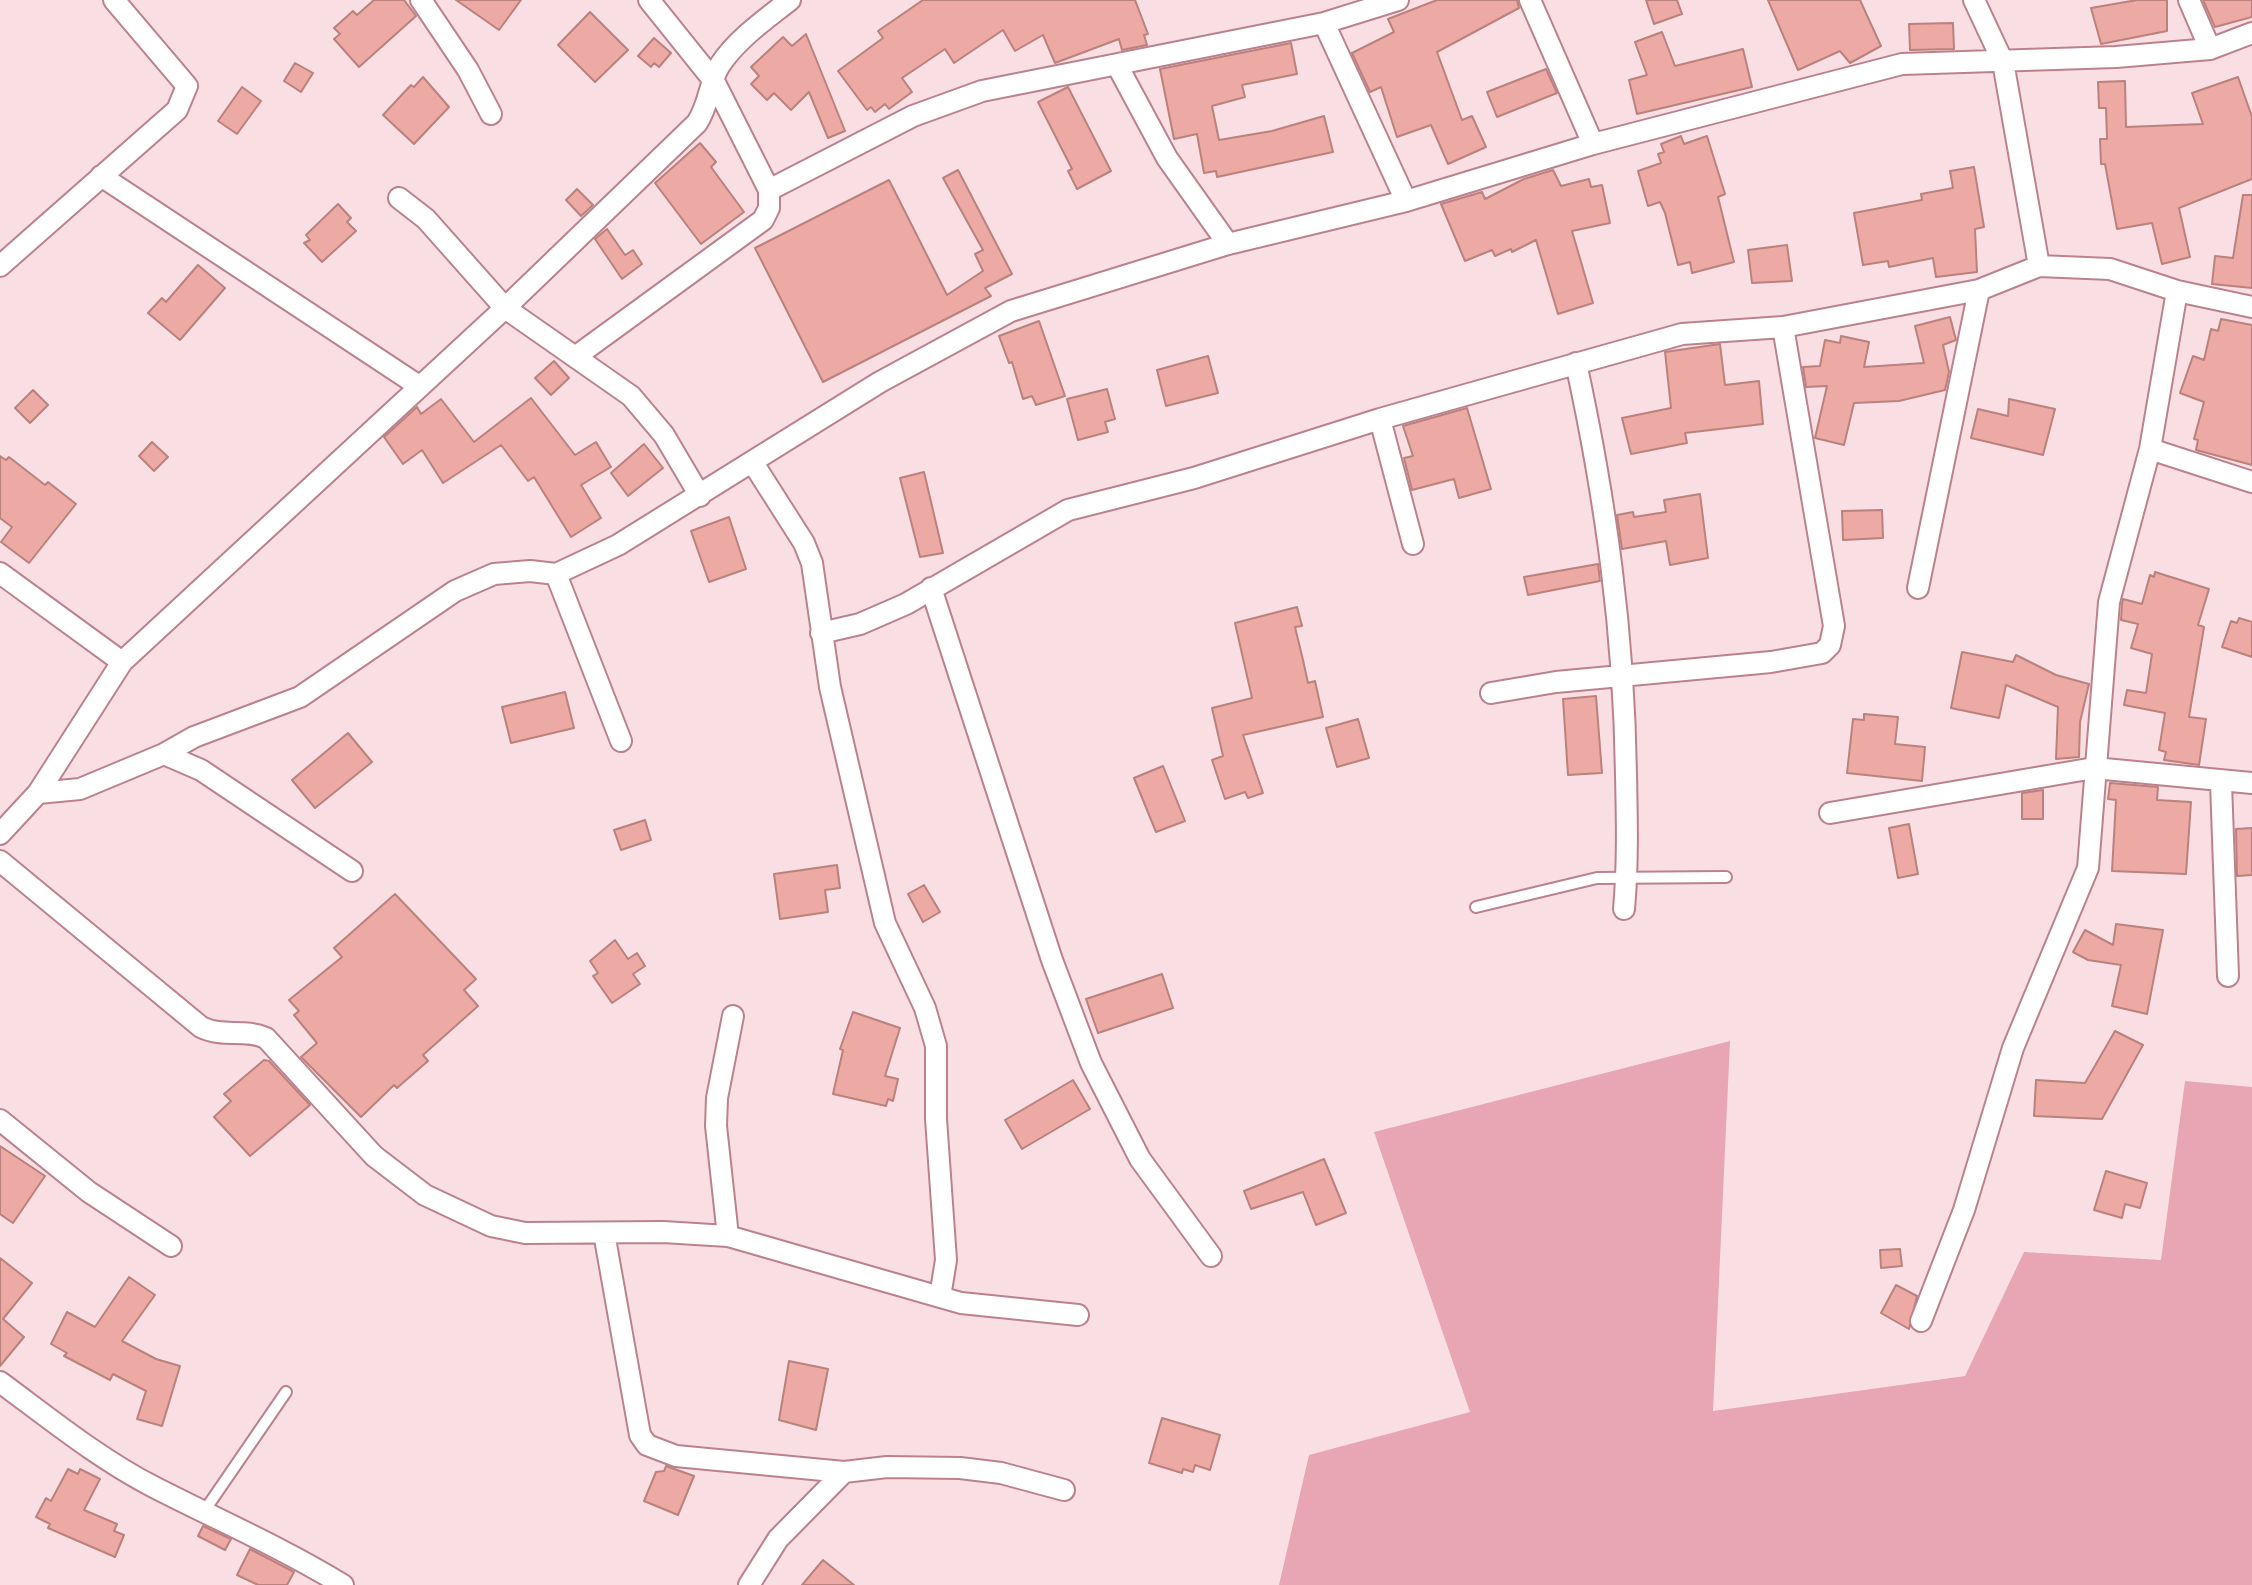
<!DOCTYPE html>
<html>
<head>
<meta charset="utf-8">
<style>
	body { margin:0 }
	canvas { display:block; background:#f9dfe4 }
</style>
</head>
<body>
<canvas width="2252" height="1585"></canvas>
<script>
const ctx = document.querySelector('canvas').getContext('2d');
ctx.lineJoin = 'round';
function fill(path, color) { ctx.fillStyle = color; ctx.fill(path, 'evenodd'); }
function strokePath(path, color, width, dash) { ctx.strokeStyle = color; ctx.lineWidth = width; ctx.lineCap = dash ? 'butt' : 'round'; ctx.setLineDash(dash || []); ctx.stroke(path); }
const green = new Path2D(`
	M1730,1041L1713,1411L1965,1376L2024,1252L2161,1260L2185,1081L2252,1087V1585H1279L1309,1455L1470,1412L1374,1132Z`);
const building = new Path2D(`
	M374,0H404L416,16L359,67L334,39L340,34L334,28L353,11L357,15Z
	M456,0H521L499,30Z
	M923,0H1135L1148,34L1144,35L1147,45L1122,50L1119,39L1055,63L1043,35L1015,51L1003,30L954,63L945,49L902,78L912,92L889,109L885,104L875,112L871,107L867,110L838,71L883,38L878,31Z
	M1437,0H1517L1519,8L1437,52L1462,120L1472,116L1486,147L1448,164L1431,125L1397,137L1381,87L1370,92L1352,53L1394,32L1388,19Z
	M1646,0H1677L1682,14L1654,24Z
	M1768,0H1860L1881,46L1850,63L1840,51L1798,70Z
	M2137,0H2167V31L2101,44L2091,8Z
	M2203,0H2252V17L2215,27Z
	M590,12L628,50L595,82L558,45Z
	M1953,23L1954,49L1910,50L1909,24Z
	M1662,32L1675,66L1743,49L1752,87L1637,114L1629,80L1647,75L1635,42Z
	M806,34L845,131L828,138L809,92L791,110L774,93L767,100L751,84L759,76L751,67L783,37L792,46Z
	M654,38L671,53L659,67L654,63L651,67L638,56Z
	M1291,43L1297,74L1242,85L1245,97L1212,106L1219,140L1272,131L1324,116L1333,152L1217,177L1216,171L1204,173L1197,134L1174,139L1160,69Z
	M295,63L313,73L301,92L284,81Z
	M1546,69L1557,93L1497,117L1487,92Z
	M423,77L449,107L414,144L383,115L411,85L414,87Z
	M2238,77L2252,117V179L2179,208L2190,257L2162,264L2152,223L2117,229L2105,164H2101L2100,139H2107L2106,108H2099L2098,82L2125,81L2126,127L2203,124L2192,93Z
	M242,87L261,101L237,134L218,121Z
	M1068,87L1111,171L1077,189L1068,171L1072,169L1038,102Z
	M1681,136L1684,144L1707,136L1725,194L1718,197L1734,262L1692,273L1690,262L1678,265L1665,213L1660,202L1648,206L1638,171L1661,163L1658,154L1664,152L1661,144Z
	M700,143L716,162L711,167L744,212L701,244L655,183Z
	M1974,167L1984,227L1975,229L1977,272L1936,277L1933,258L1889,267L1888,261L1863,265L1854,213L1922,200L1921,194L1953,188L1950,171Z
	M958,170L1012,274L985,288L991,296L823,382L755,248L889,180L947,295L983,271L975,254L983,250L943,178Z
	M1553,170L1561,186L1589,179L1591,187L1602,185L1610,223L1572,231L1593,303L1558,314L1536,240L1512,252L1511,249L1495,256L1492,250L1465,261L1441,204L1482,192L1485,199L1524,179Z
	M577,189L593,205L581,216L566,200Z
	M2243,195H2252V288L2212,284L2215,256L2233,258Z
	M338,204L351,218L347,222L356,231L322,262L304,243L310,240L306,235Z
	M607,229L625,255L633,250L642,264L622,279L595,239Z
	M1787,245L1792,281L1752,283L1748,250Z
	M198,265L225,288L180,340L148,313L162,298L166,302Z
	M1950,317L1956,340L1943,345L1949,372L1945,390L1899,401L1854,403L1844,445L1815,438L1827,386L1806,387L1803,367L1820,366L1825,340L1840,343L1841,336L1869,342L1864,367L1924,363L1915,326Z
	M2221,319L2252,325V465L2196,450L2198,440L2194,439L2204,402L2180,393L2193,356L2204,360L2211,329L2218,331Z
	M1039,321L1065,396L1036,405L1032,396L1023,399L1012,362L1009,363L999,336Z
	M1720,344L1725,385L1759,381L1763,424L1685,433L1687,443L1631,454L1622,418L1671,408L1665,352Z
	M1208,356L1218,393L1166,406L1157,370Z
	M554,361L569,378L551,395L535,378Z
	M1107,389L1115,419L1105,422L1108,432L1078,440L1067,399Z
	M33,390L48,405L30,423L15,408Z
	M531,398L575,455L596,442L611,467L581,485L601,518L571,537L534,477L528,481L501,445L443,483L422,450L403,464L384,437L417,407L421,414L441,399L474,442Z
	M2009,399L2055,409L2043,455L1971,438L1978,409L2008,416Z
	M1467,408L1491,489L1459,498L1454,479L1412,490L1404,458L1413,456L1403,426Z
	M152,442L168,457L154,471L139,456Z
	M644,444L663,468L628,496L611,473Z
	M0,456L6,460L9,457L45,485L48,482L76,504L29,563L1,542L12,527L0,518Z
	M924,472L943,553L920,557L900,478Z
	M1700,494L1708,558L1670,565L1666,541L1622,549L1617,515L1633,512L1634,517L1666,512L1664,500Z
	M1882,510L1883,538L1843,540L1842,511Z
	M729,517L746,569L709,582L691,531Z
	M1598,564L1600,581L1528,595L1524,577Z
	M2155,572L2209,589L2198,625L2204,627L2189,717L2206,719L2199,765L2164,760L2166,752L2159,750L2165,713L2124,705L2127,690L2146,693L2152,654L2131,648L2138,624L2121,620L2122,604L2123,599L2142,604L2150,575L2154,577Z
	M1297,607L1302,626L1295,627L1303,660L1308,683L1315,681L1323,717L1243,735L1263,793L1248,798L1245,792L1225,799L1212,760L1223,756L1212,708L1252,698L1235,623Z
	M2239,618L2252,622V657L2222,647L2231,621L2237,623Z
	M1962,652L2013,662L2016,655L2056,675L2089,684L2080,722L2079,757L2056,759L2058,707L2006,685L1999,718L1951,708Z
	M565,692L574,728L511,743L502,707Z
	M1596,696L1602,773L1568,775L1563,699Z
	M1864,714L1898,717L1895,744L1925,747L1922,781L1847,773L1853,719L1864,720Z
	M1358,719L1369,758L1337,767L1326,728Z
	M348,733L372,762L315,808L292,780Z
	M1163,766L1185,821L1156,832L1134,778Z
	M2110,783L2158,787L2157,800L2191,802L2186,874L2112,871L2116,800L2108,799Z
	M2043,790V819H2022V793Z
	M645,820L651,840L621,850L614,830Z
	M1909,824L1918,874L1898,878L1889,828Z
	M2252,828V875L2237,876L2236,829Z
	M837,865L840,888L825,890L828,912L780,919L774,874Z
	M924,885L940,912L923,922L908,894Z
	M395,894L476,979L464,990L478,1006L423,1055L428,1061L397,1088L394,1085L361,1117L301,1057L317,1043L294,1015L299,1011L289,1000L342,957L334,948Z
	M2116,924L2163,930L2147,1014L2112,1006L2121,965L2088,960L2073,952L2085,930L2113,945Z
	M615,940L628,959L637,953L645,966L633,974L640,984L612,1003L593,976L598,973L590,961Z
	M1162,974L1173,1008L1098,1033L1086,999Z
	M853,1012L900,1028L885,1076L898,1079L893,1101L888,1099L886,1106L833,1094L843,1050L840,1049Z
	M2115,1031L2143,1045L2102,1119L2034,1116L2036,1080L2085,1083Z
	M264,1060L269,1061L310,1105L250,1156L214,1117L231,1101L224,1094Z
	M1073,1080L1090,1109L1022,1149L1005,1120Z
	M0,1146L45,1176L13,1223L0,1214Z
	M1324,1159L1346,1213L1316,1225L1303,1192L1251,1209L1244,1191Z
	M2106,1171L2147,1183L2140,1208L2125,1204L2122,1218L2094,1210Z
	M1900,1249L1902,1266L1881,1268L1880,1250Z
	M0,1258L32,1283L3,1319L24,1337L0,1366Z
	M129,1277L155,1295L122,1341L156,1359L180,1366L162,1426L137,1419L146,1391L113,1374L110,1380L64,1356L67,1353L51,1344L67,1312L95,1327Z
	M1896,1285L1917,1296L1909,1329L1881,1313Z
	M789,1361L828,1369L816,1430L779,1420Z
	M1162,1418L1220,1435L1210,1470L1195,1465L1193,1472L1183,1469L1182,1473L1149,1463Z
	M666,1466L694,1476L678,1515L644,1501L656,1472L664,1471Z
	M68,1469L78,1474L80,1469L100,1479L84,1510L117,1524L114,1531L124,1535L115,1557L48,1528L50,1524L36,1517L46,1498L51,1501Z
	M203,1526L231,1539L225,1550L198,1536Z
	M250,1549L294,1572L287,1585H258L237,1575Z
	M823,1560L854,1585H802Z`);
const service = new Path2D(`
	M1476,907L1597,878L1726,877
	M205,1510L286,1392`);
const minor = new Path2D(`
	M421,0L468,70L491,114
	M1530,0L1593,144
	M1974,0L2003,62L2039,266
	M2189,0L2210,49
	M1324,23L1406,201
	M1117,65L1167,158L1228,244
	M101,176L419,386
	M769,190L913,116L982,91L1324,23L1398,0
	M399,198L426,219L505,308L631,396L664,435L700,496
	M0,266L177,110L187,86L114,0
	M575,357L763,220L769,208V190L714,81L649,0
	M1576,363C1606,501 1624,633 1626,775C1627,820 1628,864 1624,909
	M1380,419L1413,544
	M2150,449L2252,482
	M0,573L122,662
	M556,574L621,741
	M931,588L1052,960L1091,1063L1140,1159L1211,1256
	M1918,588L1979,290
	M821,633L860,624L906,604L1068,510L1194,478L1380,419L1682,334L1783,327L1979,290L2039,266L2110,269L2177,291L2252,307
	M1491,693L1556,682L1771,662L1822,653L1830,645L1834,626L1783,327
	M164,754L201,770L352,871
	M2221,783L2228,976
	M38,793L80,789L164,754L194,737L300,697L455,591L494,574L530,571L556,574L618,545L880,382L1011,311L1228,244L1406,201L1593,144L1902,64L2116,57L2210,49L2252,33
	M1830,813L2094,768L2252,783
	M0,834L38,793L122,662L505,308L697,123C710,103 710,79 720,65C737,39 766,19 790,0
	M0,861L201,1027C223,1038 244,1028 266,1038L374,1156L425,1195L491,1226L525,1233L663,1232L728,1236L940,1297L946,1260L936,1119V1046L925,1008L885,923L830,687L812,563L804,543L753,463
	M0,1120L89,1192L171,1246
	M604,1233L640,1435L647,1445L676,1456L844,1472
	M728,1236L716,1126L717,1098L733,1016
	M940,1297L961,1303L1078,1315
	M1921,1321L1964,1210L2013,1048L2088,868L2109,602L2150,449L2177,291
	M0,1382C49,1418 98,1458 152,1486C216,1519 281,1547 343,1585
	M749,1585L778,1539L844,1472L887,1467L960,1468L1001,1473L1064,1490`);
fill(green, '#e8a6b4');
fill(building, '#eda9a3');
strokePath(building, '#bb817c', 2);
strokePath(service, '#bb828e', 14);
strokePath(minor, '#bb828e', 24);
strokePath(service, '#fff', 10);
strokePath(minor, '#fff', 20);
</script>
</body>
</html>
